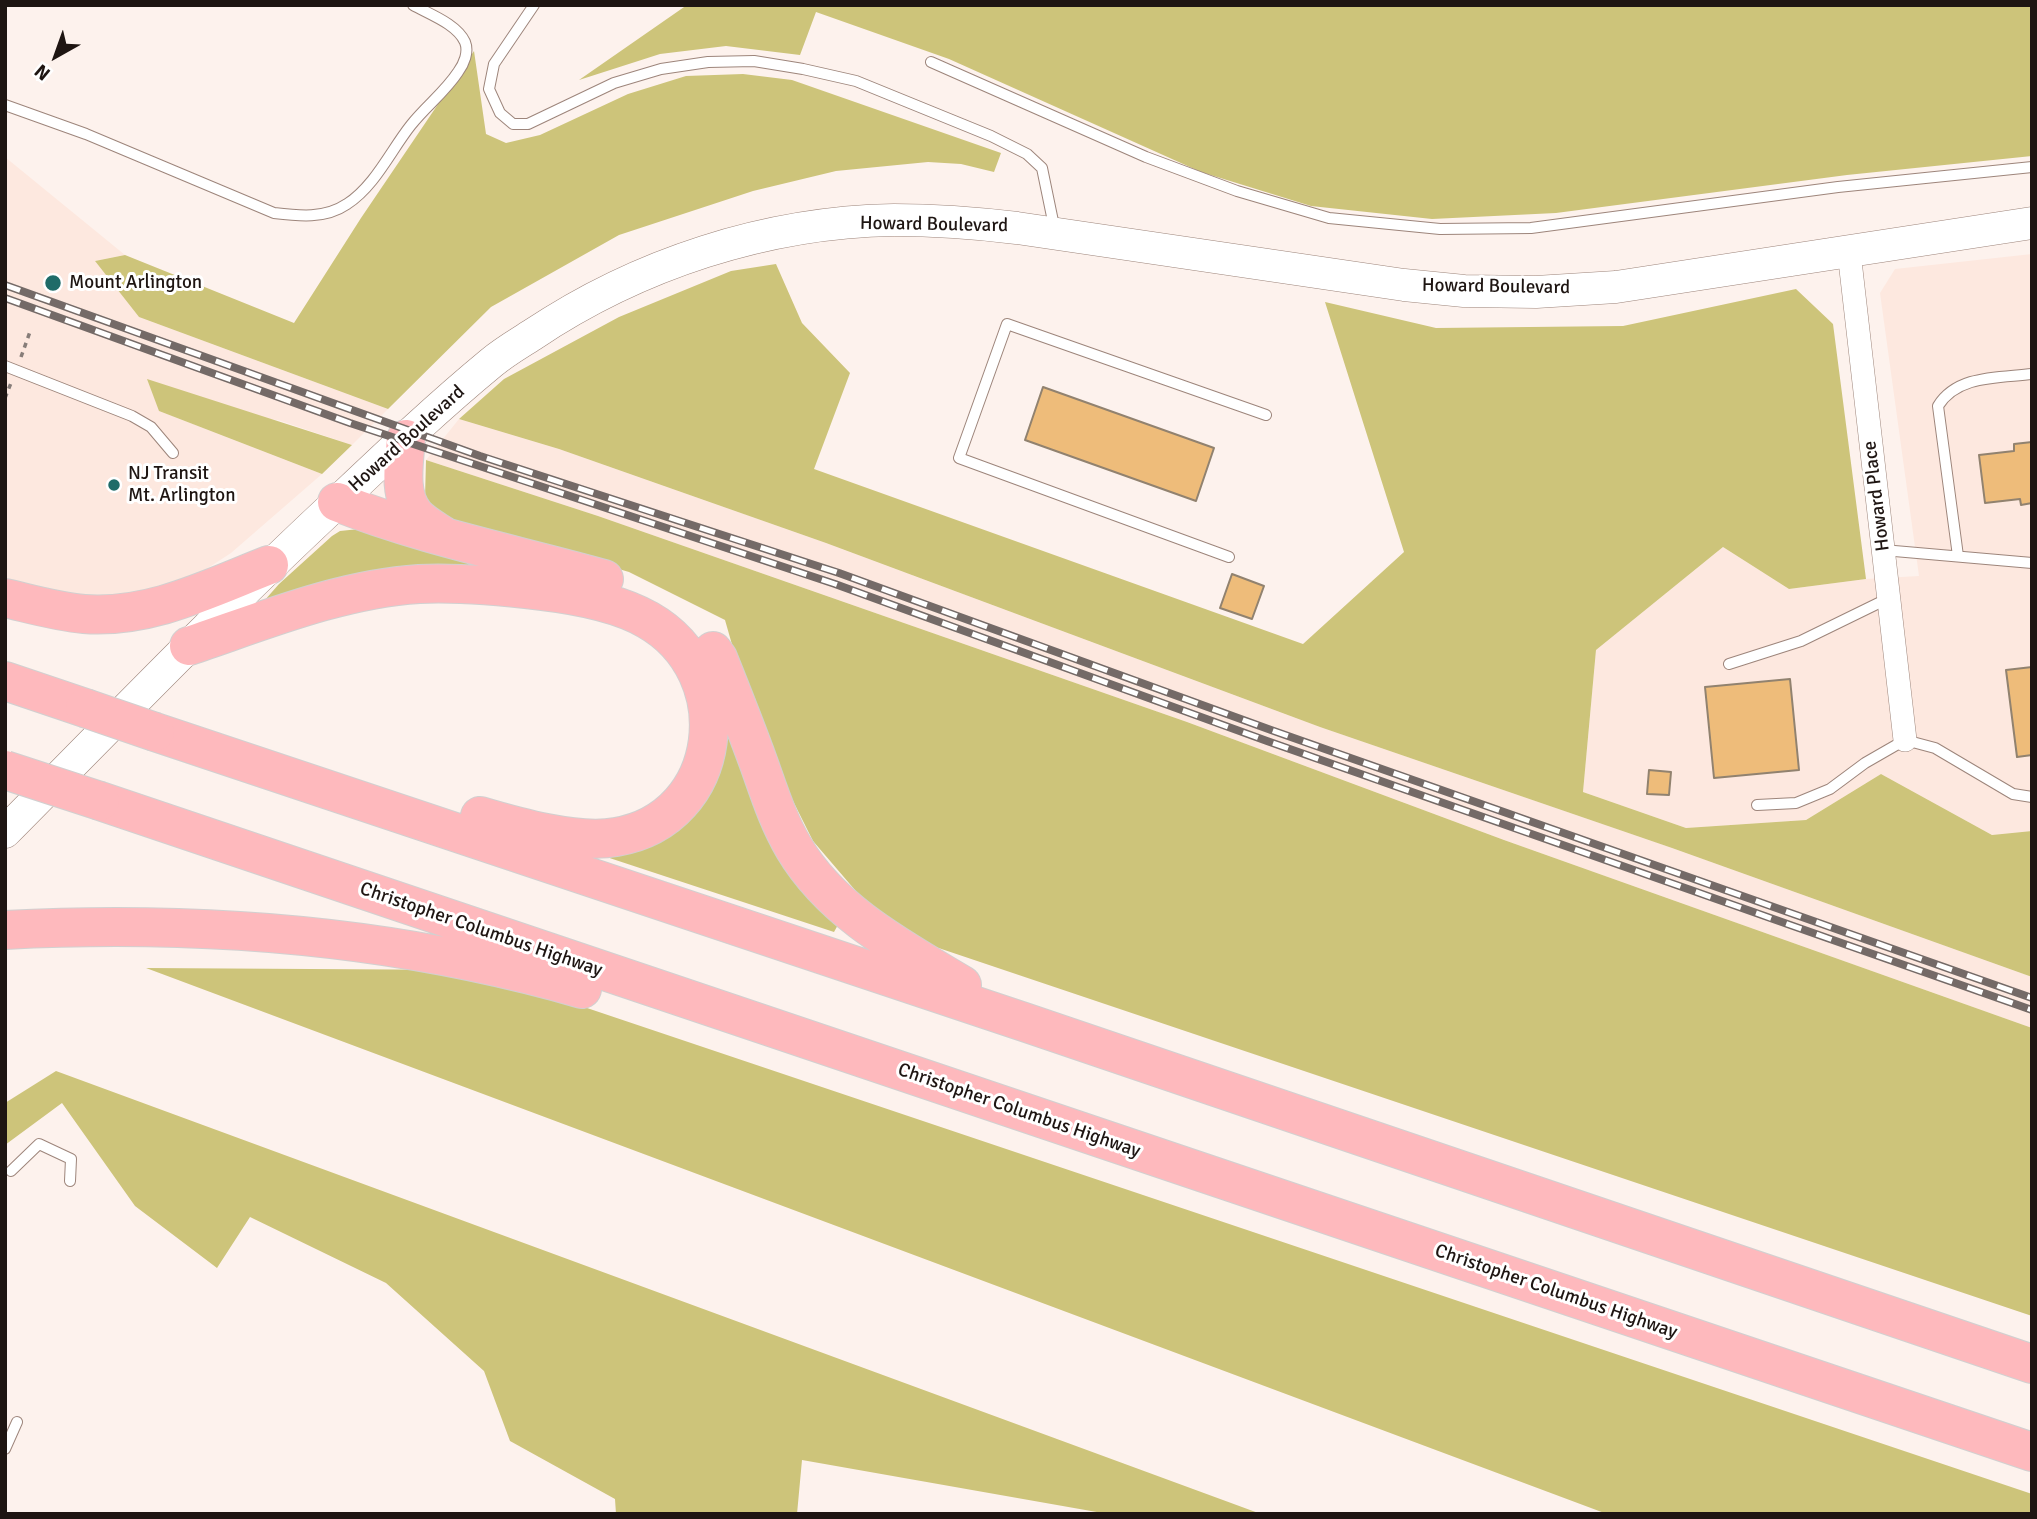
<!DOCTYPE html>
<html>
<head>
<meta charset="utf-8">
<style>
	body { margin:0 }
	#map { position:relative; width:2037px; height:1519px; overflow:hidden; background:#fdf2ed; font-family:Signika,sans-serif }
	canvas { display:block }
	.frame { position:absolute; inset:0; border:7px solid #1e1512; pointer-events:none }
	.north { position:absolute; left:21px; top:21px; width:70px; height:70px; -webkit-text-stroke:5px #fff; paint-order:stroke; rotate:220deg; font-size:19px; font-weight:700; line-height:28px; text-align:center; color:#1e1512 }
	.north::after { content:''; display:block; margin:auto; width:24px; height:32px; background:#1e1512; clip-path:polygon(50% 0,100% 100%,50% 72%,0 100%) }
</style>
</head>
<body>
<div id="map">
<canvas width="2037" height="1519"></canvas>
<div class="frame"></div>
<div class="north">N</div>
</div>
<script>
const ctx = document.querySelector('canvas').getContext('2d');
ctx.lineJoin = 'round';
function fill(path, color) { ctx.fillStyle = color; ctx.fill(path, 'evenodd'); }
function strokePath(path, color, width, dash) { ctx.strokeStyle = color; ctx.lineWidth = width; ctx.lineCap = dash ? 'butt' : 'round'; ctx.setLineDash(dash || []); ctx.stroke(path); }
function drawText(font, color, halo, rows, align = 'center') {
  ctx.font = font + ' Signika,sans-serif'; ctx.lineWidth = 6; ctx.setLineDash([]); ctx.textBaseline = 'middle'; ctx.strokeStyle = halo; ctx.fillStyle = color; for (const [text, x, y, turn = 0] of rows) {
    ctx.save(); ctx.translate(x, y); ctx.rotate((+turn || 0) * Math.PI / 180); ctx.textAlign = isNaN(turn) ? turn : align; if (halo) ctx.strokeText(text, 0, 0); ctx.fillText(text, 0, 0); ctx.restore();
  }
}
const built = new Path2D(`
	M5,157L125,255L95,261L139,317L388,409L352,445L278,420L159,411L322,474L231,553L194,577L136,599L75,598L5,579Z
	M2032,254V831L1992,835L1881,774L1806,820L1686,828L1583,792L1596,650L1723,547L1789,589L1866,579L1919,576L1880,293L1895,269Z
	M459,419L559,449L826,543L1320,727L1672,848L2032,977V1028L1504,840L1187,722L598,516L426,460Z`);
const green = new Path2D(`
	M687,5H2032V156L1847,175L1556,213L1432,219L1311,206L1201,172L949,59L816,12L800,55L726,46L660,54L579,80Z
	M474,51L486,134L506,143L540,135L628,94L686,76L743,74L792,80L1001,153L994,172L961,164L928,162L836,171L753,191L619,235L491,307L388,409L139,317L95,261L125,255L294,323L361,218Z
	M776,264L802,323L850,373L814,469L1303,644L1404,552L1325,302L1436,328L1623,326L1796,289L1833,324L1866,579L1789,589L1723,547L1596,650L1583,792L1686,828L1806,820L1881,774L1992,835L2032,831V977L1672,848L1320,727L826,543L559,449L459,419L504,379L619,317L731,271Z
	M147,379L352,445L322,474L159,411Z
	M426,460L598,516L1187,722L1504,840L2032,1028V1316L891,932L813,841L755,725L725,620L629,572L445,518L425,498Z
	M359,529L631,598L652,608L680,628L703,657L710,671C744,761 768,855 839,923L834,932L564,843C597,846 627,848 657,832C671,825 683,812 692,800C736,745 722,662 667,621C645,603 616,596 589,589C514,570 433,567 357,583C328,589 299,598 270,606L264,601L279,584L332,536L340,531Z
	M146,968L474,970L2032,1494V1514H1607Z
	M56,1071L1261,1514H1108L802,1460L797,1514H616L615,1499L510,1441L484,1371L386,1283L250,1217L217,1268L135,1206L62,1103L5,1145V1103Z`);
const building = new Path2D(`
	M1043,387L1214,448L1196,501L1025,440Z
	M2032,442V503L2021,505L2020,499L1985,503L1979,455L2014,451V444Z
	M1232,574L1264,586L1252,619L1220,608Z
	M2032,667V755L2017,757L2006,670Z
	M1790,679L1799,770L1714,778L1705,687Z
	M1649,770L1671,772L1669,795L1647,794Z`);
const path = new Path2D(`
	M21,357L31,329
	M5,398L11,383`);
const lane = new Path2D(`
	M534,5L494,64L489,89L500,113L513,124H528L614,83L661,69L708,62L754,61L803,69L856,81L991,136L1027,154L1042,168L1055,231
	M931,62L1146,157L1237,191L1329,218L1440,229L1531,228L1838,187L2032,167
	M5,105L86,134L274,213C299,216 325,219 347,204C375,186 391,150 411,125C426,106 445,92 458,72C464,64 469,52 465,42C457,24 429,14 413,5
	M5,366L132,416L151,427L173,453
	M1883,550L2032,563
	M1958,556L1938,406C1957,375 1998,378 2032,374
	M1229,557L959,458L1007,324L1266,415
	M1729,664L1801,641L1889,598
	M1757,805L1796,803L1830,789L1865,763L1905,740L1935,748L2013,794L2032,797
	M11,1171L39,1144L71,1159L70,1181
	M5,1449L17,1422`);
const street = new Path2D(`
	M1849,252L1905,740`);
const secondary = new Path2D(`
	M5,832C111,725 216,616 326,513C380,462 434,410 491,363C504,352 518,344 532,335C638,264 766,222 894,220C935,220 976,223 1017,228L1404,285L1464,291L1536,292L1616,287L2032,223`);
const highway = new Path2D(`
	M406,439C404,463 398,495 415,515C422,523 433,529 442,535
	M337,502C423,536 515,554 604,579
	M5,598C31,604 58,612 84,614C150,619 210,588 269,565
	M189,646C263,621 340,589 419,584C460,582 500,586 541,591C575,595 617,602 648,620C741,673 725,819 616,837C577,844 517,827 480,816
	M713,651L718,658C732,693 746,728 759,764C769,792 778,821 794,848C832,912 900,948 962,985
	M5,681L85,708
	M155,732L1027,1023L2032,1364
	M100,801L2032,1452
	M5,930C199,920 395,935 582,989`);
const rail = new Path2D(`
	M5,285L480,456L839,573L1271,730L2032,998
	M5,298L350,423L835,584L1267,741L2032,1010`);
const highwayBridge = new Path2D(`
	M85,708L155,732
	M5,770L100,801`);
const markers = [
	[53,283,9,"#1f6b68"],
	[114,485,7,"#1f6b68"]
];
const streetNames = [
	["Howard Boulevard",934,225,1],
	["Howard Boulevard",1496,287,1],
	["Howard Boulevard",407,439,-42],
	["Howard Place",1877,496,-97],
	["Christopher Columbus Highway",481,930,19],
	["Christopher Columbus Highway",1019,1111,19],
	["Christopher Columbus Highway",1556,1292,19]
];
const poiNames = [
	["Mount Arlington",69,283],
	["NJ Transit",128,474],
	["Mt. Arlington",128,496]
];
fill(built, '#fde8df');
fill(green, '#cdc47a');
fill(building, '#eebc7a');
strokePath(building, '#91826f', 2);
strokePath(lane, '#9d857b', 12);
strokePath(street, '#9d857b', 24);
strokePath(secondary, '#9d857b', 33);
strokePath(highway, '#d2d0d0', 40);
strokePath(path, '#877d79', 3.5, [5, 5]);
strokePath(lane, '#fff', 10);
strokePath(street, '#fff', 23);
strokePath(secondary, '#fff', 32);
strokePath(highway, '#feb9bd', 38);
strokePath(rail, '#746a67', 8);
strokePath(rail, '#fff', 5, [16]);
strokePath(highwayBridge, '#d2d0d0', 40, []);
strokePath(highwayBridge, '#feb9bd', 38);
for (const [x, y, r, color] of markers) { const dot = new Path2D(); dot.arc(x, y, r, 0, 2 * Math.PI); ctx.fillStyle = color; ctx.fill(dot); strokePath(dot, '#fff', 2.5); }
drawText('19px', '#1e1512', '#fff', streetNames);
drawText('19px', '#1e1512', '#fff', poiNames, 'left');
</script>
</body>
</html>
